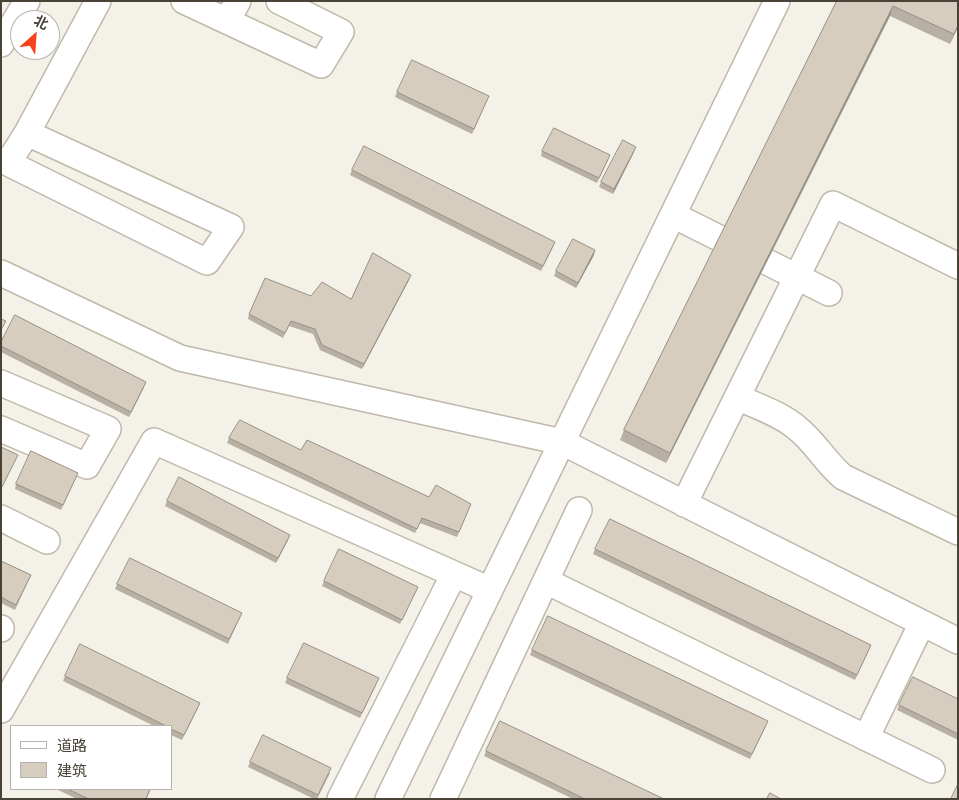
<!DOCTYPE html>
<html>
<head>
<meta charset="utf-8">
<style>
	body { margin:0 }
	#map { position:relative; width:959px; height:800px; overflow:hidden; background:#f4f1e9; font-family:Arial,"Noto Sans SC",sans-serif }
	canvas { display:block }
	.frame { position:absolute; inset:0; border:2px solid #484237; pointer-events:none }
	.legend { position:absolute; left:10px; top:725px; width:162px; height:65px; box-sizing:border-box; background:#fff; border:1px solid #b6b3af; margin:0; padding:6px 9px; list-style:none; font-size:15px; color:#484237 }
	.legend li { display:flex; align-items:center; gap:10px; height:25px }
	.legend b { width:25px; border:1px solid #b6b3af }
	.north { position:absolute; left:10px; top:10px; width:50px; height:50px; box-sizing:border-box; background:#fff; border:1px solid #b6b3af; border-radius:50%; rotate:26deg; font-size:14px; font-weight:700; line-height:20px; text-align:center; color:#484237 }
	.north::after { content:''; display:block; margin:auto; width:18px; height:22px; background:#f7431d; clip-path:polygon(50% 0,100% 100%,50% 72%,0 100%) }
</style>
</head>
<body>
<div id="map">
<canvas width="959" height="800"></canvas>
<div class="frame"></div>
<ul class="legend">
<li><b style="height:6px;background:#fff"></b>道路</li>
<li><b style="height:14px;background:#d6cdbe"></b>建筑</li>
</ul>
<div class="north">北</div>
</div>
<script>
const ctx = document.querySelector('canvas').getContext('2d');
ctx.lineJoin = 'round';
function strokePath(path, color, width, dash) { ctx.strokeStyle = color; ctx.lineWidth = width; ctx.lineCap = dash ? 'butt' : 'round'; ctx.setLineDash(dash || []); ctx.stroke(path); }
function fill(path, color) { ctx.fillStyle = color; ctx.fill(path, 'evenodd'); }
const minor = new Path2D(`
	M184,1L321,65L341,32L279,1
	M227,21L238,1
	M1,44L27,1
	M27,133L98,1
	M1,160L8,163L207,262L231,227L27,133L8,163
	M673,215L829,293
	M1,273L180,358L562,442L958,641
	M1,383L108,429L87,466L1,429
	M737,397C756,406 781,414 797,428C815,442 825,462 843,477L958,532
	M684,504L833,204L958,266
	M1,518L47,541
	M546,581L932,770
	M1,628V629
	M1,710L154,441L490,590
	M866,738L922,623
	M340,799L454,574
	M388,799L777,1
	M443,799L579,510`);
const wall = new Path2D(`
	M837,1H958V27L950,44L890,16L666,463L620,440L624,430Z
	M397,92L489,96L472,134L395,97Z
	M542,151L608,160L597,183L541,156Z
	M634,152L613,194L599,187L601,182Z
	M352,170L555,242L553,247L541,271L350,175Z
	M594,255L576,288L554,276L556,271Z
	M409,280L362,369L320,350L313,334L289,326L283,338L248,319L249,314L311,296L351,299Z
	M1,342L144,387L129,417L1,352Z
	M229,438L301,450L429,497L471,504L457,537L420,523L415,533L227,443Z
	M76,478L61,510L15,489L16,484Z
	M167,501L288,540L276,563L165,506Z
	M595,549L871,645L855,680L593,554Z
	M1,561L31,575L15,610L1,603Z
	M324,581L418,587L400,624L322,586Z
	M117,584L242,613L228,644L115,589Z
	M532,650L766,726L750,759L530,655Z
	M65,676L198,708L182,740L171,735V726H154L63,681Z
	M287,678L377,683L360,718L285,683Z
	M958,699V740L897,710L899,705Z
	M486,751L664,799H573L484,756Z
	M250,762L330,773L317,799H314L248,767Z
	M56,789H151L146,799H77Z`);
const shadedWall = new Path2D(`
	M893,6L890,16L666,463L670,453Z
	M958,25V27L950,44L954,34Z
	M636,147L634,152L613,194L614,189Z
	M595,250L594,255L576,288L578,283Z
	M411,275L409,280L362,369L364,364Z
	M146,382L144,387L129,417L131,412Z
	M290,535L288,540L276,563L278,558Z`);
const building = new Path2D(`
	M837,1H958V25L954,34L893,6L670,453L624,430Z
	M412,60L489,96L474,129L397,92Z
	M554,128L610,155L599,178L542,151Z
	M623,140L636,147L614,189L601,182Z
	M364,146L555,242L543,266L352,170Z
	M573,239L595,250L578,283L556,271Z
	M373,253L411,275L364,364L322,345L315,329L291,321L285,333L249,314L265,278L311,296L322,282L351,299Z
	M15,315L146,382L131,412L1,346V342Z
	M1,319L6,321L1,330Z
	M240,420L301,450L307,440L429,497L436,485L471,504L459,532L422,518L417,529L229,438Z
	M1,447L18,455L2,487H1Z
	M31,451L78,473L63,505L16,484Z
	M179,477L290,535L278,558L167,501Z
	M610,519L871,645L857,675L595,549Z
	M339,549L418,587L402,620L324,581Z
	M130,558L242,613L229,639L117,584Z
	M1,561L31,575L16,605L1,597Z
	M548,616L768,721L752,754L532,650Z
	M304,643L379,678L362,713L287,678Z
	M80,644L200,703L184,735L171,729V726H166L65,676Z
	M913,677L958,699V734L899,705Z
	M500,721L664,799H585L486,751Z
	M263,735L331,768L318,795L250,762Z
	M958,784V799H951Z
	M68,789H150L146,799H89Z
	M770,793L781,799H767Z`);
strokePath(minor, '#c0b9ab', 28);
strokePath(minor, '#fff', 25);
fill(wall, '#b8b0a3');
fill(shadedWall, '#969085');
fill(building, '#d6cdbe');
strokePath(building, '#969085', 1);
</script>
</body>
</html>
